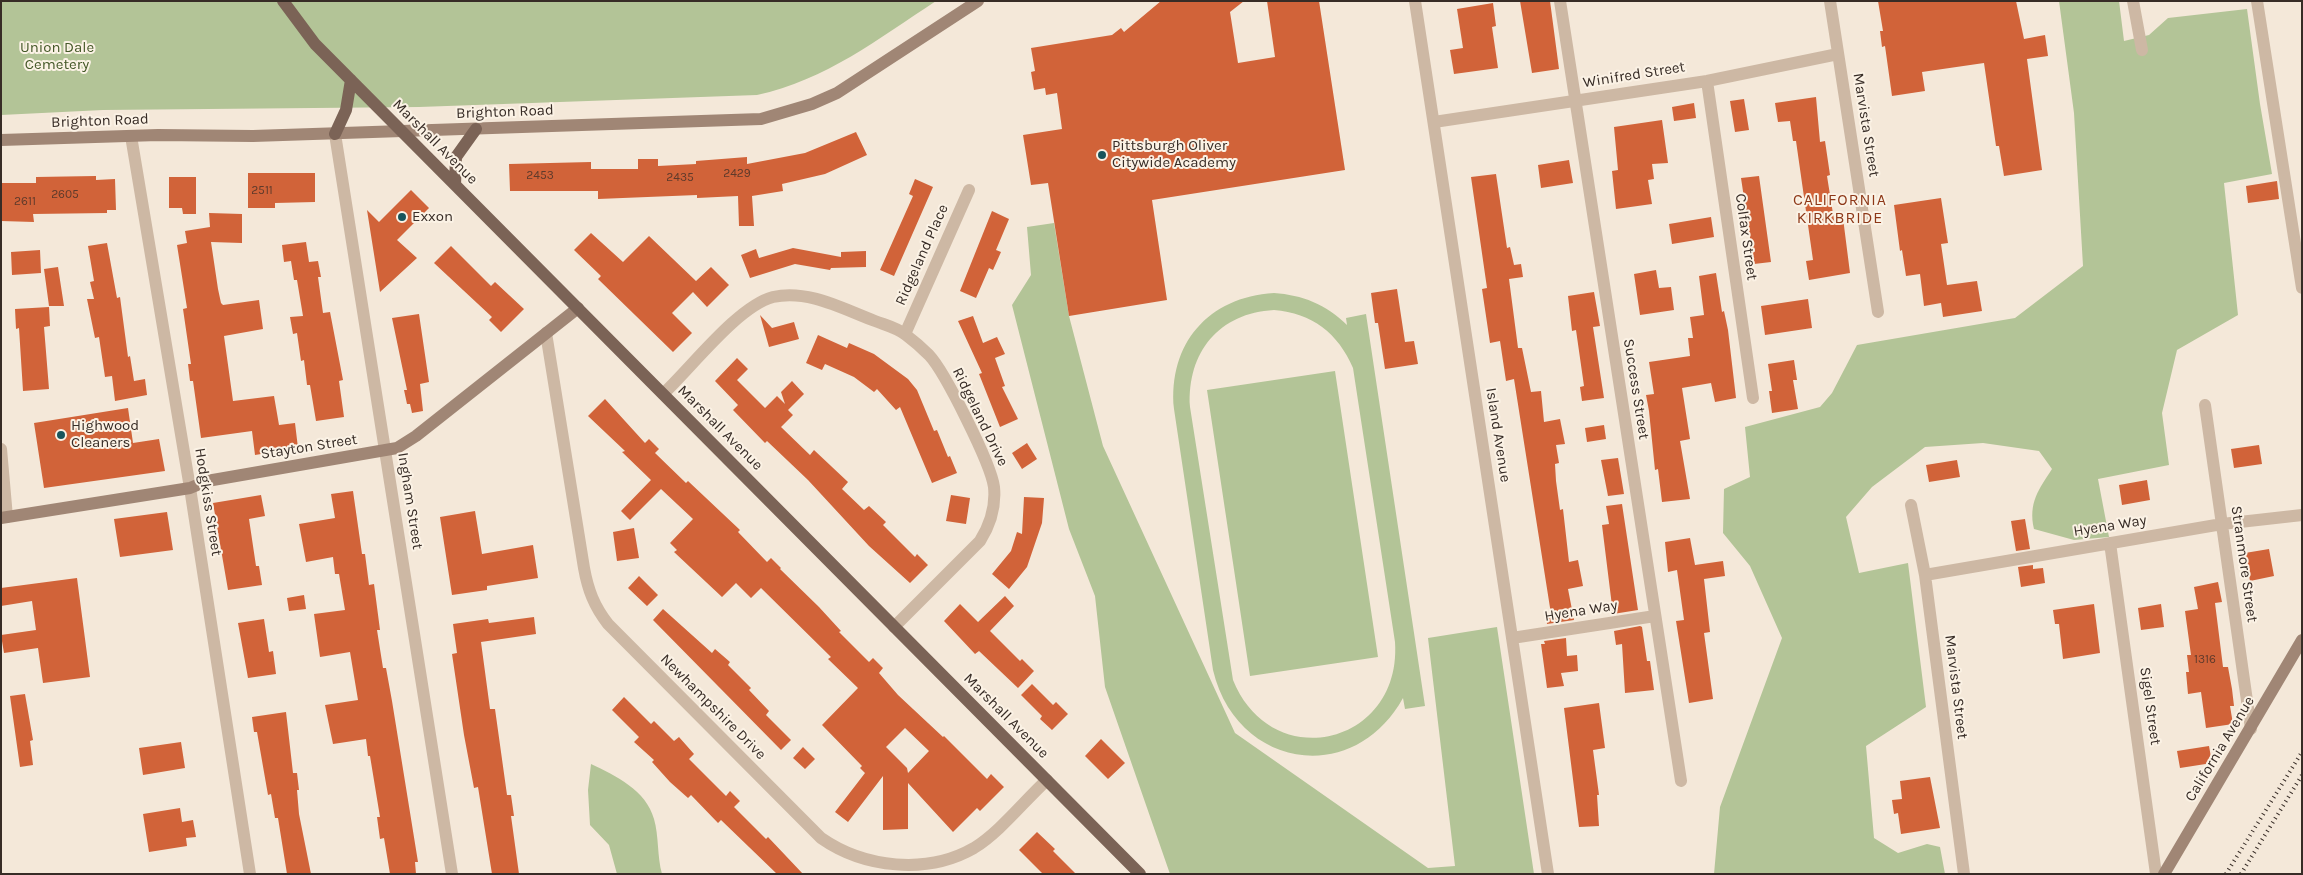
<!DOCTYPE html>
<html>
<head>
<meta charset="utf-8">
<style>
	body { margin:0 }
	#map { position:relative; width:2303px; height:875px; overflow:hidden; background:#f4e8d9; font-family:Karla,sans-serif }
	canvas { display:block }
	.frame { position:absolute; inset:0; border:2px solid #372c26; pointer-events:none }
</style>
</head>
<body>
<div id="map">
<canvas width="2303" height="875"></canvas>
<div class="frame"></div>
</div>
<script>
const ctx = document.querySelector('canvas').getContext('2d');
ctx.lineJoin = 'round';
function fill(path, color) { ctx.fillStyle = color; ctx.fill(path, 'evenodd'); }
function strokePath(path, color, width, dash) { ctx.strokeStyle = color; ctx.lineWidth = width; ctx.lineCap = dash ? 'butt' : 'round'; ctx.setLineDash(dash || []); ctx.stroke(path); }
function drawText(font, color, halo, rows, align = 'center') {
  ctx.font = font + ' Karla,sans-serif'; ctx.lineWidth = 4; ctx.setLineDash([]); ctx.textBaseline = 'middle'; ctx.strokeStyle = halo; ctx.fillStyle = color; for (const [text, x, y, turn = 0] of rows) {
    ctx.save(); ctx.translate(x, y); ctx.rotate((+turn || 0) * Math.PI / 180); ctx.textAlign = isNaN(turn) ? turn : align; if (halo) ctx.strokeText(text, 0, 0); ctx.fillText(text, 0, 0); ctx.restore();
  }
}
const green = new Path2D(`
	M1,1H936C878,39 826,80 757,95L419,107L103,110L1,115Z
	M2059,1H2119L2124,41L2149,35L2168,18L2247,9L2260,104L2272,174L2224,183L2238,315L2177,350L2162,413L2169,465L2098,479L2109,537L2074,540L2034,529C2028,503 2039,489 2052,469L2039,451L1983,443L1925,447L1872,487L1846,517L1859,573L1908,563L1926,707L1866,746L1874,838L1898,853L1927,844L1940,847L1945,874H1714L1720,807L1782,638L1750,566L1723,533L1724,489L1750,477L1745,427L1820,407L1832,393L1857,345L2015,318L2083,266L2074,113Z
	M1054,223L1069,316L1103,446L1235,733L1428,868L1455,866L1428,638L1497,627L1534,874H1170L1105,687L1095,596L1069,529L1012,305L1031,275L1027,227Z
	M1274,293C1302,295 1326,304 1347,325L1346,318L1366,314L1425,706L1405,709L1403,698C1353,788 1236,768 1213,670L1174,409C1168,344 1208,297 1274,293ZM1274,310C1312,313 1338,333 1353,368L1395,642C1402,745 1272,776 1233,680L1190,407C1187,352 1219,313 1274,310Z
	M1335,371L1378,657L1250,676L1207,390Z
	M591,764C616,776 646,790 654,819C659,836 657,856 662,874H617L609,845L590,825L588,790Z`);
const building = new Path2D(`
	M1161,1H1244L1230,12L1238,63L1275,57L1267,1H1319L1345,170L1152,200L1167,300L1069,316L1048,183L1031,185L1023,135L1062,129L1057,93L1046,95L1045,88L1034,90L1031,72L1035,71L1031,48L1112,35L1121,28L1124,32Z
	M1520,1H1550L1559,69L1532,73Z
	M1878,1H2016L2024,39L2045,35L2048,56L2027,59L2042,170L2004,176L1999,146H1996L1984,63L1922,72L1925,91L1892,96L1885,46L1882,47L1880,31H1883Z
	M1493,3L1496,26L1492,27L1498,68L1454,74L1450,50L1463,48L1457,9Z
	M1816,97L1820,142L1825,141L1830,175L1827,176L1834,220L1843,218L1850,273L1809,280L1806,261L1813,260L1796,141H1793L1790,121L1778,122L1775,103Z
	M1744,99L1749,130L1735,132L1730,101Z
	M1694,103L1696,118L1674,121L1672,107Z
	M1662,120L1668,163L1652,164L1654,179L1648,180L1652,204L1616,209L1612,171L1618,170L1614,127Z
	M856,132L867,155L825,174L782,184L783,191L752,196L754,226H739L738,196L697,198V195L598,199V191H510L509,164L591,162V169H638V159H658V166L696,164V161L747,157V164L805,153Z
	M1569,160L1573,183L1541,188L1538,165Z
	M248,173H315V202L275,203V208H248Z
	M1496,174L1507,248L1510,247L1514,265L1521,264L1523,277L1509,279L1518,348H1522L1531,392L1541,391L1544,422L1560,419L1565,444L1556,445L1559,463L1555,464L1556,481L1560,510L1563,509L1569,562L1578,560L1583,586L1568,589L1574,620L1547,624L1546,615L1551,614L1514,379L1506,381L1500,341L1490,343L1482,289L1487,288L1471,177Z
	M96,176V180L115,179L116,210H107V213L33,214L34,222L1,221V183H36V177Z
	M1759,176L1771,262L1754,264L1741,178Z
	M169,177H196V214H183L182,208H169Z
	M915,179L933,187L894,276L880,270L913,196L909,194Z
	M2277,181L2279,199L2248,203L2246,186Z
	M411,190L429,208L397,240L417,258L380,292L367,210L379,222Z
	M1941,198L1948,243L1941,244L1947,285L1977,281L1982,311L1943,317L1941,303L1924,306L1920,274L1906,276L1902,250L1900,251L1894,205Z
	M992,211L1009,219L996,250L1001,252L993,270L989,268L976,298L960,291Z
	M209,213L242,214V243L211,242L218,289L221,303L223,305L259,300L263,329L224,336L233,401L274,396L279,425L295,423L298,448L255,455L252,431L201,438L193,381H190L188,364H191L183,309L187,308L177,245L187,243L185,231L210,227Z
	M1711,217L1714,237L1672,244L1669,224Z
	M591,233L623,262L649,236L696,281L711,267L729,285L707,307L693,292L672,313L692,333L673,352L598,279L601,276L574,250Z
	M306,242L309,262L318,261L321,277H318L323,313L330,312L343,380L339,381L344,417L316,421L310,385H307L304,360L301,361L297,333L293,334L290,317L303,316L297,280H294L291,261L284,262L282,245Z
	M107,243L117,298L120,297L128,357L130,356L134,381L145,379L147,395L115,401L112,376L105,377L99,337L95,338L87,299H94L90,282L94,281L88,246Z
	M451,246L491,286L495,282L524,309L501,332L489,320L492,317L434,263Z
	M793,248L841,257V252L866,251V267L831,268L830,270L795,264L750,278L741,255L756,249L759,258Z
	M40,250L41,273L12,275L11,252Z
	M58,267L64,306H49L44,269Z
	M1656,270L1659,288L1671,287L1674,310L1640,315L1634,274Z
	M1716,273L1722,312L1724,311L1728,330L1736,398L1715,402L1711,383L1682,388L1690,439L1680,441L1690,499L1662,502L1658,469L1655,470L1649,411L1646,395L1654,394L1649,362L1690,356L1688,338H1693L1690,317L1704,315L1699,276Z
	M1397,289L1405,342L1414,341L1418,364L1385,369L1378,323H1375L1371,293Z
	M1594,292L1600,326L1593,327L1604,398L1582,401L1580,387L1584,386L1576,330L1572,331L1568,296Z
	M1808,299L1812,328L1765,335L1761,306Z
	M49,307L50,326L44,327L49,389L23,391L19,328L16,329L15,309Z
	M419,314L429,382L420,384L423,411L412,413L410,404H407L404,390H407L392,318Z
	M760,315L772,328L794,322L799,339L769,347Z
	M973,316L983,343L997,337L1005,354L995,358L1005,386L1002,387L1018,419L1000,427L979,374L982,373L958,321Z
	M818,335L847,348L849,343L874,354L908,379L917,390L934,431L937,430L948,457L950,456L957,473L932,483L900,407L896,410L877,389L874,392L854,377L825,364L822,370L806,363Z
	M737,358L748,369L737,380L765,408L777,396L785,404L781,392L792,381L804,394L788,410L793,415L781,427L810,455L814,450L848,482L842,489L864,510L869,506L886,522L883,525L915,557L917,554L928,565L910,583L869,546L808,480L767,441L765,443L733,410L738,405L715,381Z
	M1794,360L1797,380H1793L1798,409L1772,413L1769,391H1772L1768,364Z
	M605,399L645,443L649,439L659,449L655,453L686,483L688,481L740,530L738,532L767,562L771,558L781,568L780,569L819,607L841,631L839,632L869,662L873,658L883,668L879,673L898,695L943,737L944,736L987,779L991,774L1004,787L980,811L977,808L953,832L908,783V829L883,830V776L848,822L835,812L865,773L860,768L862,766L822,725L858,688L828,659L831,657L761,588L751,598L736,583L722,597L674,552L677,550L670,543L693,519L661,489L630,520L621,511L651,480L622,452L625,451L588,416ZM905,728L929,751L908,773L907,768L886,747Z
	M128,408L133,443L159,439L165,471L44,488L34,423Z
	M1604,425L1606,439L1587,442L1585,428Z
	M1027,443L1037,459L1022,469L1012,453Z
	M2259,445L2262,464L2234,468L2231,449Z
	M1618,458L1624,494L1608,496L1601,460Z
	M1957,460L1960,477L1929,482L1926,465Z
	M2147,480L2150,500L2122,505L2119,485Z
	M353,491L362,554H365L369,585L374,584L380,630H377L383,668H386L392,701L418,862H415L416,874H390L384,838L380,839L377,817H380L370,756H368L366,739L333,744L328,720L325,705L358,700L350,652L320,657L314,614L345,610L339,574H335L333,557L306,562L299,524L335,518L331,494Z
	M261,495L265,516L249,519L256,566H259L262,585L228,590L213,503Z
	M951,495L970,498L966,524L946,521Z
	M1024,497L1044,498L1042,523L1027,567L1009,589L992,574L1011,551L1017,532L1022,534Z
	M1622,504L1638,610L1613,614L1602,525L1609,524L1606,506Z
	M475,511L482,554L533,545L538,578L487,586V590L452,595L440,517Z
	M167,512L173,550L120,557L114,519Z
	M2025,519L2030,549L2016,551L2011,521Z
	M634,528L639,558L617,561L613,532Z
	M1690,538L1695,565L1723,561L1725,576L1704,579L1710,632L1704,633L1713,699L1689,703L1676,621L1684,620L1677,570L1668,572L1665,542Z
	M2269,549L2274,576L2250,581L2245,553Z
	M2033,565V569L2043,568L2045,583L2021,587L2018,567Z
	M639,576L658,595L647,606L628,588Z
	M77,578L90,677L43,683L38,648L4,653L1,635L36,630L32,601L1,606V588Z
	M2218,582L2222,602L2215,603L2223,667H2228L2232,689L2234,706H2230L2233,724L2206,728L2201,692L2188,694L2186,672H2189L2187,655H2191L2185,611L2198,609L2194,587Z
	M304,595L306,609L289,611L287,598Z
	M1005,596L1014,606L990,631L1020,661L1022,659L1034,671L1018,688L979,651L975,654L944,621L960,604L978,622Z
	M2094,604L2100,653L2063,659L2059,624H2055L2053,610Z
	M2161,604L2164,627L2141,630L2138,608Z
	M663,609L712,653L715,649L730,662L728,665L751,688L749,690L769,711L766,715L791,740L781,750L653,620Z
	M534,617L536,634L481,642L490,709H495L507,795H511L514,816H511L519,874H492L478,787L474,788L464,735L452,654L457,653L453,624L488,619L489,623Z
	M264,619L269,652L273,651L276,674L248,678L238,623Z
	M1640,626L1642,627L1647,661H1650L1654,690L1625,693L1622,644L1616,645L1614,631Z
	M1566,638L1567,656L1577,655L1578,671L1561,673L1564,686L1547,688L1541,644H1545L1544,641Z
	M1032,684L1053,705L1056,702L1068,714L1052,730L1040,719L1042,716L1021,695Z
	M25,694L33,740L30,741L33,765L20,767L10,696Z
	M624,697L651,724L654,721L674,741L679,737L694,754L689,759L726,796L730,791L740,801L734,807L766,839L768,837L803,874H777L721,820L718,823L691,795L688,798L670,782L652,762L654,760L634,742L639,737L612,710Z
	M1599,703L1605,748L1593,750L1599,795H1597L1599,826L1579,827L1564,708Z
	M286,712L293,773H297L299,790H297L299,814L311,874H287L278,818H275L271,794L268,795L257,732H254L252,717Z
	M1101,739L1125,763L1108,779L1085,756Z
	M181,742L185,768L143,775L139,748Z
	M2209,746L2212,763L2180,768L2177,751Z
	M803,747L815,759L805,769L793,758Z
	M1930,777L1940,828L1901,834L1898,813L1894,814L1892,800L1902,799L1900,781Z
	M180,808L182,822L193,820L196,837L186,838L187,846L149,852L143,814Z
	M1037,832L1055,849L1053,851L1076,874H1043L1019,850Z`);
const street = new Path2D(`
	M1415,1L1548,874
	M1560,1L1681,781
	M1830,1L1878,312
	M2133,1L2142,50
	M2257,1L2302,288
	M1707,81L1753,398
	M1434,122L1707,81L1838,54
	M335,134L452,874
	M131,136L190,488L250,874
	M546,333L584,568C588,590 594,606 608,624L821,838C864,868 927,875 974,848C1000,832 1024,801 1047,780
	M905,334L969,190
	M663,394C691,368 738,306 773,297C808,289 843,309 875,321C885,325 898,328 906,335C914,341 922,348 929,355C945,372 991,464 994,487C996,507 990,525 980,541L894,627
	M2205,405L2251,729
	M1,449L7,517
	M1911,505L1925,575L1964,874
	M2110,543L2156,874
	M1925,575L2222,524L2302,515
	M1512,638L1655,616`);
const secondary = new Path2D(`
	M1,140L158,135L253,136L761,119L812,104L837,93L978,1
	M1,518L190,488L207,481L397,448L416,436L578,308
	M2164,874L2302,640`);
const primary = new Path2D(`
	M283,1L315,44L1140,874
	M335,134L346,110L351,80
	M455,185L456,157L476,129`);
const rail = new Path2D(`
	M2226,874L2302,752
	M2241,874L2302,775`);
const markers = [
	[1102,155,5,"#18555c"],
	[402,217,5,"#18555c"],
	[61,435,5,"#18555c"]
];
const numberNames = [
	["2429",737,174],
	["2453",540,176],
	["2435",680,178],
	["2511",262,191],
	["2605",65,195],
	["2611",25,202],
	["1316",2205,660]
];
const parkNames = [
	["Union Dale",57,48],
	["Cemetery",57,65]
];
const streetNames = [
	["Winifred Street",1634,75,-9],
	["Brighton Road",505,112,-2],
	["Brighton Road",100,121,-2],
	["Marvista Street",1866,125,81],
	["Marshall Avenue",435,142,45],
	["Colfax Street",1746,237,82],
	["Ridgeland Place",922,255,-66],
	["Success Street",1636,389,81],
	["Ridgeland Drive",980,417,64],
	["Marshall Avenue",720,428,45],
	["Island Avenue",1498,435,81],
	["Stayton Street",309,447,-9],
	["Ingham Street",410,501,81],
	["Hodgkiss Street",208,502,81],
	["Hyena Way",2110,526,-9],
	["Stranmore Street",2244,564,82],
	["Hyena Way",1581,611,-9],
	["Marvista Street",1956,687,83],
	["Sigel Street",2150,706,82],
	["Newhampshire Drive",713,707,45],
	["Marshall Avenue",1006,716,45],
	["California Avenue",2220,749,-59]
];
const poiNames = [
	["Pittsburgh Oliver",1112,146],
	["Citywide Academy",1112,163],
	["Exxon",412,217],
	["Highwood",71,426],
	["Cleaners",71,443]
];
const neighbourhoodNames = [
	["CALIFORNIA",1840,200],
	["KIRKBRIDE",1840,218]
];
fill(green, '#b3c497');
fill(building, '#d16339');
strokePath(street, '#cdb8a4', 12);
strokePath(secondary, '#a08675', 12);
strokePath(primary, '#7b6356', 12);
strokePath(rail, '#372c26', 4, [1, 4]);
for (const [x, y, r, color] of markers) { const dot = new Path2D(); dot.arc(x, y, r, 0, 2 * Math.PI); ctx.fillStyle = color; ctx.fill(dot); strokePath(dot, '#fbf2e5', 2); }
drawText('12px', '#5e3a2b', null, numberNames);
drawText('15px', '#445828', '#fbf2e5', parkNames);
drawText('15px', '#372c26', '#fbf2e5', streetNames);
drawText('15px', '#372c26', '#fbf2e5', poiNames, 'left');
ctx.letterSpacing = '1px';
drawText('16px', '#8d3818', '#fbf2e5', neighbourhoodNames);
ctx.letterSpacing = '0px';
</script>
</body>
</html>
